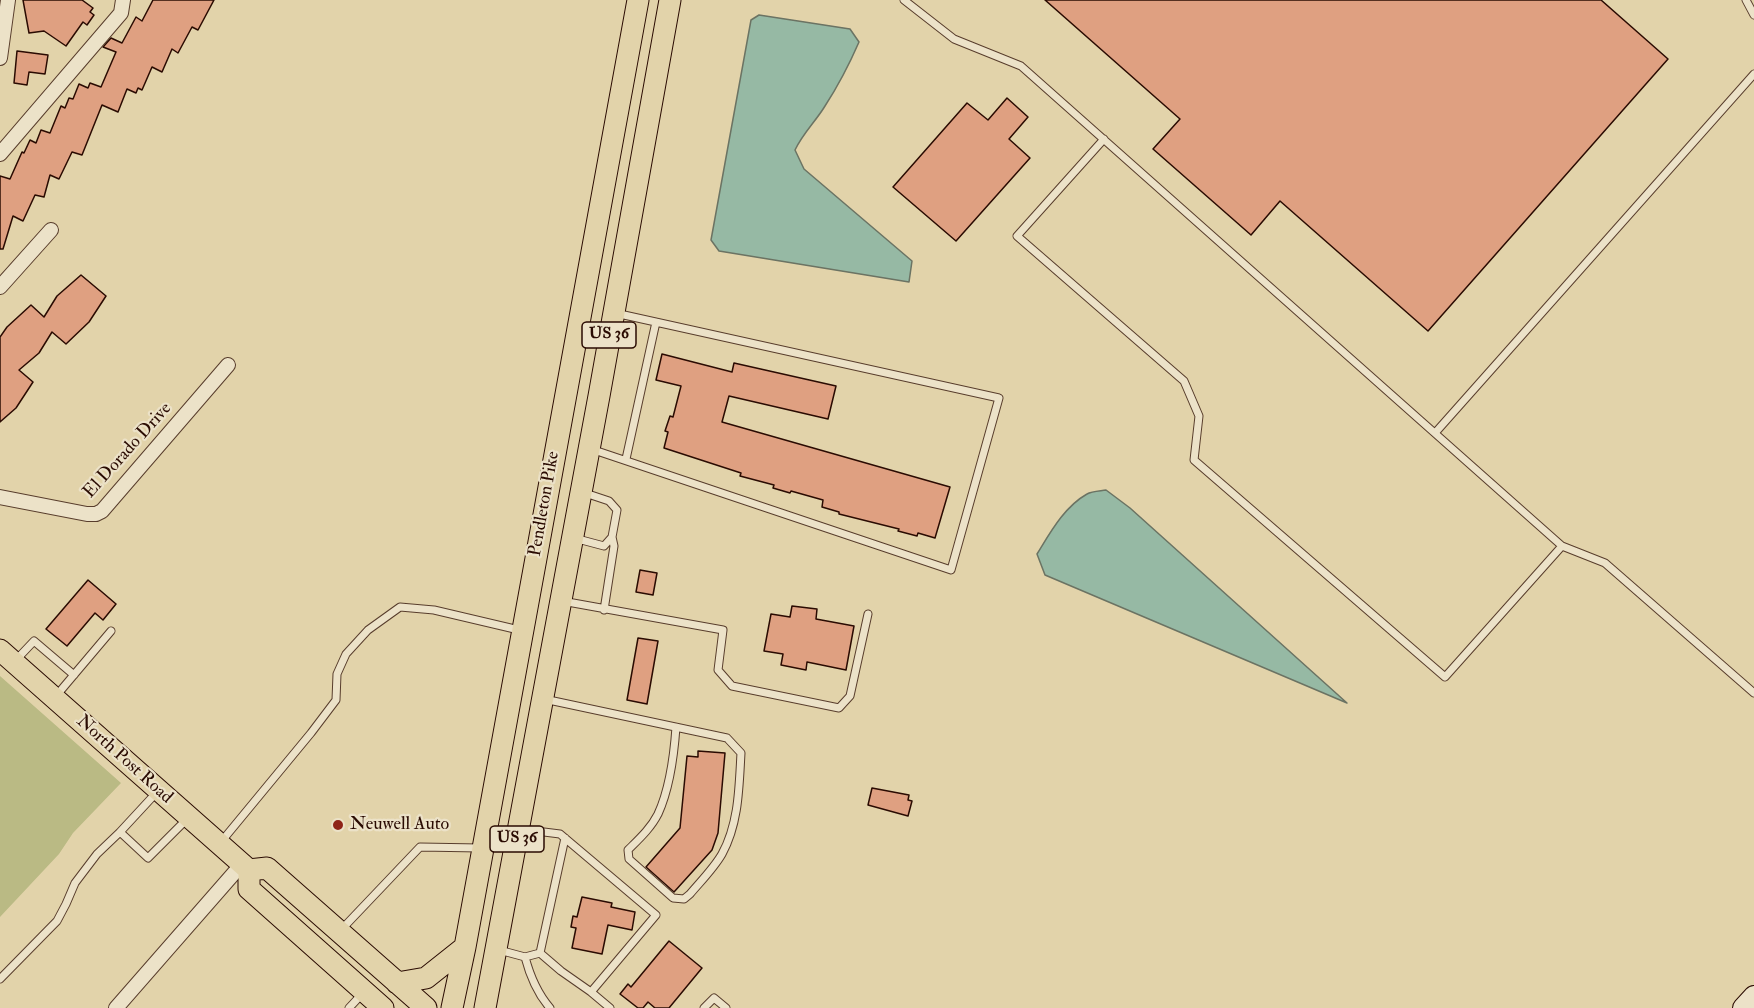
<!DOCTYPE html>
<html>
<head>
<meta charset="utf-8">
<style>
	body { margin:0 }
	canvas { display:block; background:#e2d3aa }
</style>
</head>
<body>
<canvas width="1754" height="1008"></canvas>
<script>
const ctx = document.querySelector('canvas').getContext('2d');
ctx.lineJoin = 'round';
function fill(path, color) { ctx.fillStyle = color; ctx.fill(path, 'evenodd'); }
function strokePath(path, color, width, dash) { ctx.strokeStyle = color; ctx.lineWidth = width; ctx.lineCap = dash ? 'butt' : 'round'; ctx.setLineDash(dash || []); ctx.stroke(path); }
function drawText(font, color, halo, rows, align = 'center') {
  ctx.font = font + ' "IM FELL Double Pica",serif'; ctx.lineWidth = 4.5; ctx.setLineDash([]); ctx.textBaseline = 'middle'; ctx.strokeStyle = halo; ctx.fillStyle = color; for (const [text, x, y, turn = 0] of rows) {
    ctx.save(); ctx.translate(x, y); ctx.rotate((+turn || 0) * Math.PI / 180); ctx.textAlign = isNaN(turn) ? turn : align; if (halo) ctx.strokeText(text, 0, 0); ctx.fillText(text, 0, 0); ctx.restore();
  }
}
const green = new Path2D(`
	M0,676L121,783L73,833L59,854L0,917Z`);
const water = new Path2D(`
	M759,15L850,29L859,42C849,65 838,86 825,106C816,121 803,133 795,150L804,169L912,261L909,282L719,251L711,240L751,20Z
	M1106,490L1130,508L1347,703L1045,575L1037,554C1050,533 1064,507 1087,494C1092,491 1100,491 1106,490Z`);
const building = new Path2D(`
	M23,0H82L93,8L90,12L94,15L87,25L83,22L66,46L44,31L29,33Z
	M153,0H214L198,30L192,27L178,53L172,49L162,72L152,67L142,90L138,88L136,93L127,89L118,112L102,105L82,155L72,152L59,179L50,175L44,197L35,195L23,221L13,216L3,249H0V176L10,179L22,152L24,153L30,140L36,143L41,130L50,133L61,106L65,108L69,98L73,99L79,84L88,88L90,83L101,87L116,52L103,47L111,38L122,43L136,17L142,21Z
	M1045,0H1601L1668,59L1428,331L1280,201L1251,235L1153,149L1180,119Z
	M17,51L48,55L45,74L29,72L27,85L14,83Z
	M1007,98L1028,117L1009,139L1030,158L956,241L893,187L967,103L988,120Z
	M81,275L106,296L89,322L66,344L52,332L39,353L19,370L33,382L16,408L0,422V337L7,327L31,305L44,317L57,296Z
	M662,354L732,372L734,363L836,386L828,419L729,396L722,422L950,487L935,538L918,533L917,536L898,531L899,529L839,514V512L822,507L823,500L791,491L790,493L773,488L774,485L740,476L741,473L664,448L668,432L665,431L670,416L673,417L681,386L656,380Z
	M640,570L657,573L653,595L636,592Z
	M88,580L116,604L103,620L95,613L67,646L46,629Z
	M792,606L817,609L816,619L854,626L846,670L807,662L806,670L781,665L783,654L764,651L771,614L790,617Z
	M638,638L658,641L647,704L627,700Z
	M698,751L725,753L718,833L712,850L674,892L646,867L680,828L687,756L698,757Z
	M872,788L909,795L908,800L912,801L908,816L868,805Z
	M582,897L612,903L611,907L635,912L632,930L608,925L602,954L572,948L576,928L571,927L573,916L577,917Z
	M669,941L702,968L669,1008H655L648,1002L643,1008H638L620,994L628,984L631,987Z`);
const lane = new Path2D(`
	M904,0L954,39L1021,66L1562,546L1445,677L1194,460L1199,416L1184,381L1017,236L1104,139
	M1746,0L1754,15
	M1435,433L1754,74
	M591,449L951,570L999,398L615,313
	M626,459L656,322
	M574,538L604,546L612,537L617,510L609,501L585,493
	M1562,546L1605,563L1754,693
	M562,601L723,630L718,670L732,686L839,708L850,696L868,614
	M604,610L614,546L612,537
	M16,660L34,641L74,675
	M56,696L111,631
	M544,699L727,738L741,753C739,787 739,823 722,854C714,868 701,881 690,894L684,899L673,898L629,859L628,850C639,839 651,828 658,814C670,788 674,756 676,727
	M157,792L120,832L148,858L187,819
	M520,829L560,834L656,915L591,992L610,1008
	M565,838L540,953L561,971L591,992
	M221,842L311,733L336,700L337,674L346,654L368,630L400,607L434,610L519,630
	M341,930L420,847L480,848
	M499,950L525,957L540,953
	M525,957C530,976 537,993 550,1008
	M0,979L57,921L66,904L75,883L97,854L120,832
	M349,1008L363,993
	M704,1008L714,998L726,1008`);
const street = new Path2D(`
	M0,58L8,0
	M0,154L121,13L123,0
	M0,287L51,230
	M0,497L87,514H96L102,511L228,365
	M116,1008L242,864`);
const secondary = new Path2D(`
	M1743,1008L1754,996`);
const primary = new Path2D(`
	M0,650L249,870V889L383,1008
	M249,870L267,868L426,1008
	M397,983L426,978L465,947
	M452,1008L465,947L638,0
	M485,1008L599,396L670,0`);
const markers = [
	[338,825,6,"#8f2418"]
];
const shields = [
	[609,335,54],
	[517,839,54]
];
const shieldNames = [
	["US 36",609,335],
	["US 36",517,839]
];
const streetNames = [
	["El Dorado Drive",128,451,-48],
	["Pendleton Pike",545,504,-80],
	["North Post Road",124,760,42]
];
const poiNames = [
	["Neuwell Auto",350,825]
];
fill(green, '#baba84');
fill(water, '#96b9a4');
strokePath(water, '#6b7363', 1.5);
fill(building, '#dfa081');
strokePath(building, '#2a0b02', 1.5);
strokePath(lane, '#583d2c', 9);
strokePath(street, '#583d2c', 16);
strokePath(secondary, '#2a0b02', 22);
strokePath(primary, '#2a0b02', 23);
strokePath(lane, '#ece2c8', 7);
strokePath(street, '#ece2c8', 14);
strokePath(secondary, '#ece2c8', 20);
strokePath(primary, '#e2d3aa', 21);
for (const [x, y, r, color] of markers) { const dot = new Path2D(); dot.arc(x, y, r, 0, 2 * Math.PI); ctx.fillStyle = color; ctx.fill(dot); strokePath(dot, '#ece2c8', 2); }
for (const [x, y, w] of shields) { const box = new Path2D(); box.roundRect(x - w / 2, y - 13, w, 26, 4.5); ctx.fillStyle = '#ece2c8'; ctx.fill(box); strokePath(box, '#2a0b02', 1.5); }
drawText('bold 16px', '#2a0b02', null, shieldNames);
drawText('18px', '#2a0b02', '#ece2c8', streetNames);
drawText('18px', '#2a0b02', '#ece2c8', poiNames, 'left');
</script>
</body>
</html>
